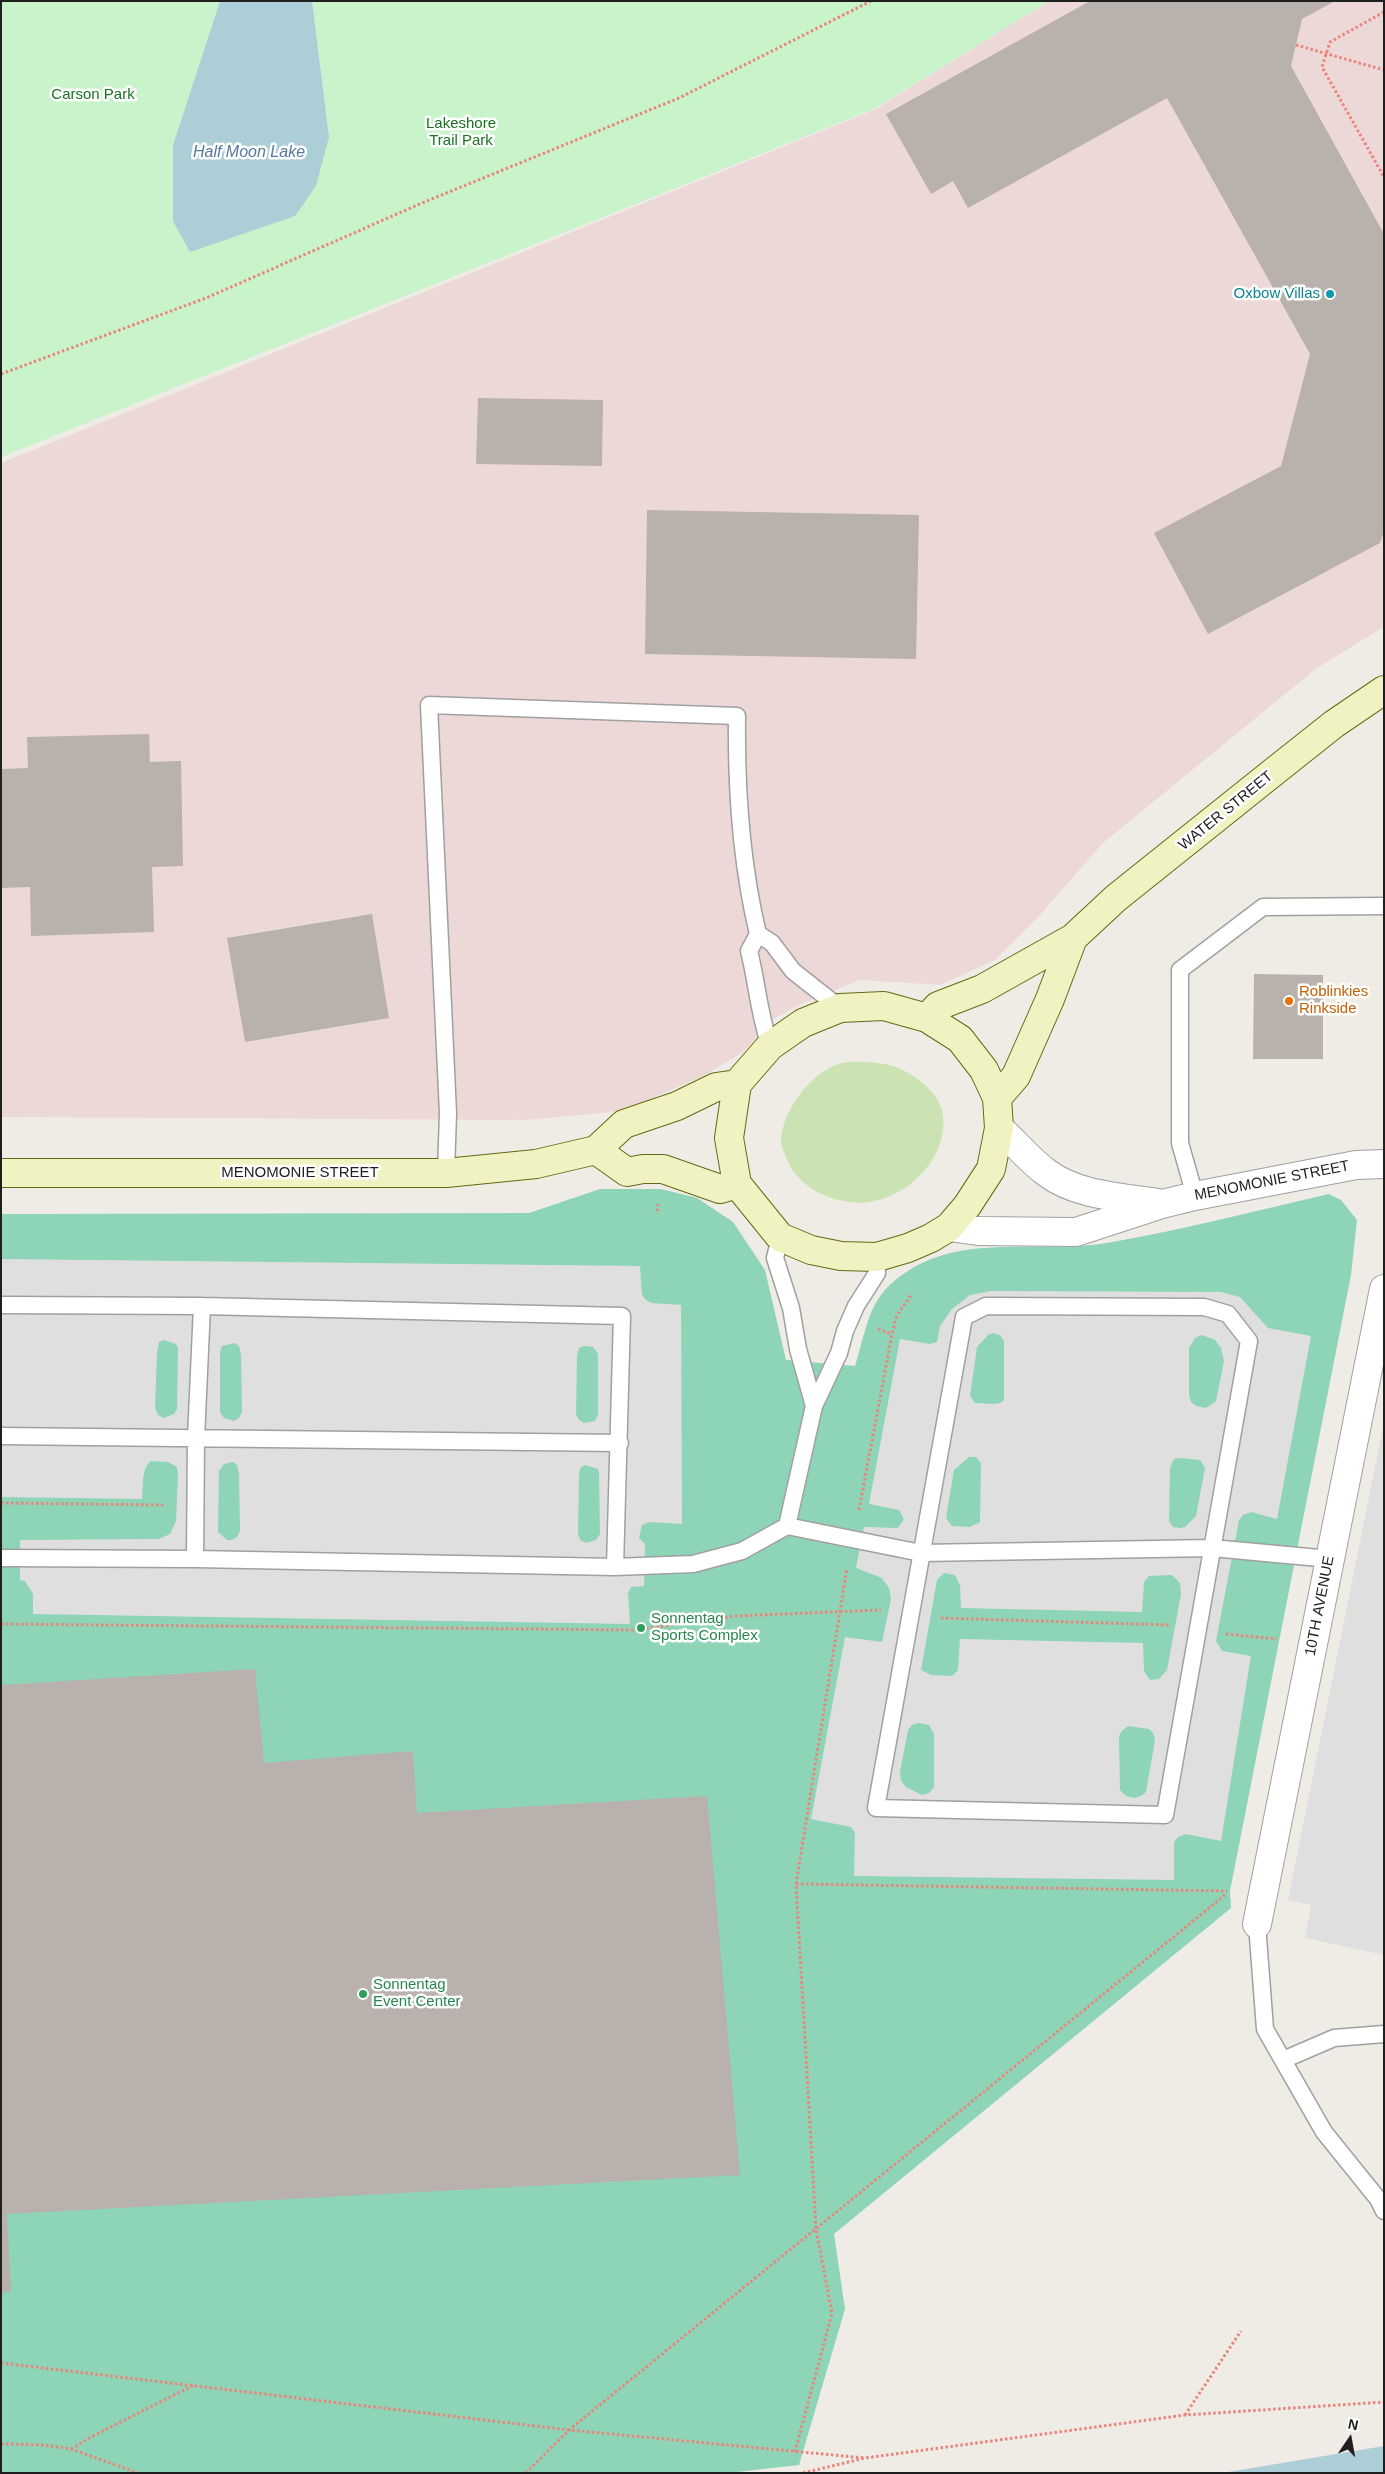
<!DOCTYPE html>
<html>
<head>
<meta charset="utf-8">
<style>
	body { margin:0 }
	#map { position:relative; width:1385px; height:2474px; overflow:hidden; background:#efece6; font-family:Arial,sans-serif }
	canvas { display:block }
	.frame { position:absolute; inset:0; border:2px solid #1f1f1f; pointer-events:none }
	.north { position:absolute; left:1325px; top:2414px; width:50px; height:50px; -webkit-text-stroke:4px #fff; paint-order:stroke; rotate:12deg; font-size:14px; font-weight:700; line-height:20px; text-align:center; color:#1f1f1f }
	.north::after { content:''; display:block; margin:auto; width:18px; height:22px; background:#1f1f1f; clip-path:polygon(50% 0,100% 100%,50% 72%,0 100%) }
</style>
</head>
<body>
<div id="map">
<canvas width="1385" height="2474"></canvas>
<div class="frame"></div>
<div class="north">N</div>
</div>
<script>
const ctx = document.querySelector('canvas').getContext('2d');
ctx.lineJoin = 'round';
function fill(path, color) { ctx.fillStyle = color; ctx.fill(path, 'evenodd'); }
function strokePath(path, color, width, dash) { ctx.strokeStyle = color; ctx.lineWidth = width; ctx.lineCap = dash ? 'butt' : 'round'; ctx.setLineDash(dash || []); ctx.stroke(path); }
function drawText(font, color, halo, rows, align = 'center') {
  ctx.font = font + ' Arial,sans-serif'; ctx.lineWidth = 5; ctx.setLineDash([]); ctx.textBaseline = 'middle'; ctx.strokeStyle = halo; ctx.fillStyle = color; for (const [text, x, y, turn = 0] of rows) {
    ctx.save(); ctx.translate(x, y); ctx.rotate((+turn || 0) * Math.PI / 180); ctx.textAlign = isNaN(turn) ? turn : align; if (halo) ctx.strokeText(text, 0, 0); ctx.fillText(text, 0, 0); ctx.restore();
  }
}
const commercial = new Path2D(`
	M1049,1H1384V627L1317,668L1103,843L1039,916L995,960L940,985L860,980L799,1005L775,1018L743,1052L705,1075L623,1111L526,1120L1,1117V463L874,110Z`);
const grass = new Path2D(`
	M866,1062C873,1063 882,1063 889,1065C908,1069 937,1090 942,1110C953,1160 898,1209 850,1202C823,1199 796,1184 786,1157C784,1152 781,1147 781,1142C781,1112 811,1072 839,1064C847,1061 858,1062 866,1062Z`);
const park = new Path2D(`
	M1,1H220L173,145L329,137L312,1H1049L874,109L1,457Z`);
const pitch = new Path2D(`
	M600,1189H661L697,1198L733,1222L765,1270L786,1360L855,1366C865,1336 867,1304 893,1282C954,1229 1035,1255 1107,1243C1182,1230 1255,1211 1329,1194L1341,1200L1357,1220L1351,1275L1230,1891L1231,1908L834,2234L845,2309L799,2465L728,2473H1V1214L529,1213Z`);
const parking = new Path2D(`
	M1,1259L640,1266L642,1295L646,1300L652,1303L681,1305L682,1524L650,1522L642,1525L639,1538L645,1544L644,1586L631,1587L628,1593L630,1624L33,1614V1594L25,1581L20,1580V1540L159,1539L170,1534L176,1521L178,1476L177,1467L168,1462L151,1461L146,1466L143,1478L142,1499L1,1497ZM164,1340L176,1344L178,1348L177,1409L174,1414L164,1418L158,1415L155,1408L157,1352L159,1342ZM235,1343L239,1346L241,1355L242,1412L239,1418L234,1421L224,1418L220,1412V1352L222,1346ZM584,1346L593,1347L598,1354V1415L595,1421L584,1423L579,1420L576,1414L577,1357L579,1348ZM233,1462L237,1465L239,1474L240,1531L237,1537L232,1540H227L218,1532L219,1471L224,1464ZM585,1465L598,1469L599,1473L600,1534L596,1540L586,1543L580,1540L578,1533L579,1477L580,1468Z
	M991,1291L1221,1292L1240,1297L1268,1328L1311,1336L1277,1519L1251,1512L1243,1515L1239,1520L1216,1641L1222,1651L1251,1656L1221,1841L1186,1834L1178,1837L1174,1842V1880L854,1876L855,1833L851,1827L811,1819L845,1637L882,1642L891,1599L889,1588L882,1578L856,1568L864,1527L898,1528L904,1519L899,1510L869,1504L900,1339L930,1344L937,1342L940,1326L952,1309L970,1295ZM993,1333L1000,1335L1004,1341V1400L1000,1403L994,1404L975,1403L970,1396L977,1347L988,1335ZM1202,1335L1215,1340L1221,1348L1224,1361L1216,1401L1206,1408L1196,1406L1191,1402L1189,1394V1348L1195,1338ZM969,1457H976L981,1463L980,1522L970,1527L952,1526L946,1518L954,1470ZM1181,1458L1200,1460L1205,1468L1196,1516L1185,1527L1180,1528L1173,1527L1169,1521L1170,1468L1174,1459ZM944,1573L955,1575L960,1585L961,1608L1142,1612L1144,1582L1149,1576L1172,1575L1180,1583L1181,1594L1167,1670L1159,1679L1150,1680L1144,1671L1143,1643L960,1639L958,1670L952,1676L931,1675L921,1670L937,1580ZM918,1723L929,1725L934,1734V1787L929,1793L922,1795L906,1787L901,1781L900,1772L908,1730L912,1725ZM1128,1726L1149,1729L1153,1733L1155,1740L1146,1792L1141,1796L1134,1798L1126,1796L1120,1790L1119,1737L1121,1732Z
	M1384,1422V1955L1305,1938L1311,1905L1288,1900Z`);
const water = new Path2D(`
	M220,1H312L329,137L316,186L295,216L190,252L173,221V145Z
	M1384,2446V2473H1222Z`);
const building = new Path2D(`
	M1090,1H1335L1302,19L1291,66L1384,234V531L1380,543L1208,634L1154,533L1281,466L1310,354L1167,98L968,208L953,181L931,194L886,114Z
	M478,398L603,400L602,466L476,464Z
	M647,510L919,515L916,659L645,654Z
	M149,734L150,762L181,761L183,866L152,867L154,932L31,936L30,887L1,888V769L28,768L27,737Z
	M372,914L389,1018L245,1042L227,938Z
	M1254,974L1323,975V1059H1253Z
	M255,1669L264,1763L413,1751L417,1813L707,1796L740,2175L7,2214L11,2292L1,2293V1685Z`);
const path = new Path2D(`
	M1384,12L1330,42L1322,67L1384,177
	M1296,45L1384,70
	M1,374L206,298L422,203L679,98L871,1
	M657,1211L658,1204
	M878,1329L891,1334
	M1,1503L166,1505
	M859,1510L892,1334L897,1315L912,1294
	M941,1618L1169,1625
	M1,1624L636,1630L736,1616L881,1610
	M1226,1634L1277,1639
	M796,1884L1227,1891
	M1,2363L569,2430L865,2458
	M1185,2415L1241,2331
	M1,2444L44,2445L71,2449L138,2473
	M71,2449L91,2437L194,2385
	M795,2452L832,2313L816,2229L796,1884L847,1568
	M526,2473L569,2430L1225,1895
	M803,2473L865,2458L1185,2415L1384,2402`);
const service = new Path2D(`
	M770,1046C759,1015 757,982 749,951L758,934L772,943L793,971L840,1008
	M446,1173L448,1113L429,705L737,716C736,790 741,863 758,934
	M1195,1196L1180,1143V970L1263,907L1384,906
	M780,1237L775,1258L791,1308L798,1349L814,1406
	M1,1305L202,1306L622,1316L615,1567
	M986,1306L1204,1307L1228,1314L1249,1341L1165,1815L876,1808L964,1317Z
	M1,1436L620,1443
	M787,1526L921,1553L1212,1548L1330,1559
	M1,1558L195,1559L615,1567L693,1564L742,1551L787,1526L814,1406L839,1353L845,1331L856,1306L877,1273V1257
	M195,1559L196,1438L202,1306
	M1257,1924L1265,2029L1324,2132L1378,2199L1384,2211
	M1283,2060L1334,2038L1384,2034`);
const minor = new Path2D(`
	M999,1128C1015,1142 1029,1160 1047,1173C1078,1196 1121,1197 1158,1203
	M949,1227L978,1231L1076,1232L1162,1204L1195,1196L1356,1165L1384,1164
	M1257,1924L1384,1289`);
const secondary = new Path2D(`
	M884,1006L927,1018L960,1039L984,1070L997,1098L999,1128L991,1169L967,1206L949,1227L931,1238L908,1248L877,1257L841,1256L811,1250L780,1237L737,1184L729,1138L737,1084L770,1046L803,1023L840,1008Z
	M927,1018L938,1006L982,989L1073,938L1116,898L1276,770L1334,724L1384,690
	M997,1098L1016,1076L1050,999L1073,938
	M596,1150L627,1172L643,1169H663L720,1189L737,1184
	M1,1173H446L536,1164L596,1150L624,1124L677,1106L716,1087L737,1084`);
const markers = [
	[1330,294,5,"#0f9aa8"],
	[1289,1001,5,"#e8710a"],
	[641,1628,5,"#2e9e5b"],
	[363,1994,5,"#2e9e5b"]
];
const parkNames = [
	["Carson Park",93,95],
	["Lakeshore",461,124],
	["Trail Park",461,141]
];
const cultureNames = [
	["Oxbow Villas",1320,294]
];
const streetNames = [
	["WATER STREET",1226,811,-39],
	["MENOMONIE STREET",300,1173],
	["MENOMONIE STREET",1272,1181,-11],
	["10TH AVENUE",1320,1606,-79]
];
const foodNames = [
	["Roblinkies",1299,992],
	["Rinkside",1299,1009]
];
const leisureNames = [
	["Sonnentag",651,1619],
	["Sports Complex",651,1636],
	["Sonnentag",373,1985],
	["Event Center",373,2002]
];
const waterNames = [
	["Half Moon Lake",249,153]
];
fill(commercial, '#edd8d8');
fill(grass, '#cbe3b2');
fill(park, '#c9f3cb');
fill(pitch, '#8ed5b7');
fill(parking, '#dfdfdf');
fill(water, '#acced7');
fill(building, '#b8b1ac');
strokePath(service, '#a0a0a0', 19);
strokePath(minor, '#a0a0a0', 30);
strokePath(secondary, '#636a12', 30);
strokePath(path, '#ea857c', 3, [2.5, 2.5]);
strokePath(service, '#fff', 16);
strokePath(minor, '#fff', 28);
strokePath(secondary, '#f1f2c1', 28);
for (const [x, y, r, color] of markers) { const dot = new Path2D(); dot.arc(x, y, r, 0, 2 * Math.PI); ctx.fillStyle = color; ctx.fill(dot); strokePath(dot, '#fff', 2); }
drawText('15px', '#18721e', '#fff', parkNames);
drawText('15px', '#0d838f', '#fff', cultureNames, 'right');
drawText('15px', '#1f1f1f', '#fff', streetNames);
drawText('15px', '#c56008', '#fff', foodNames, 'left');
drawText('15px', '#27864d', '#fff', leisureNames, 'left');
drawText('italic 16px', '#537a9d', '#fff', waterNames);
</script>
</body>
</html>
